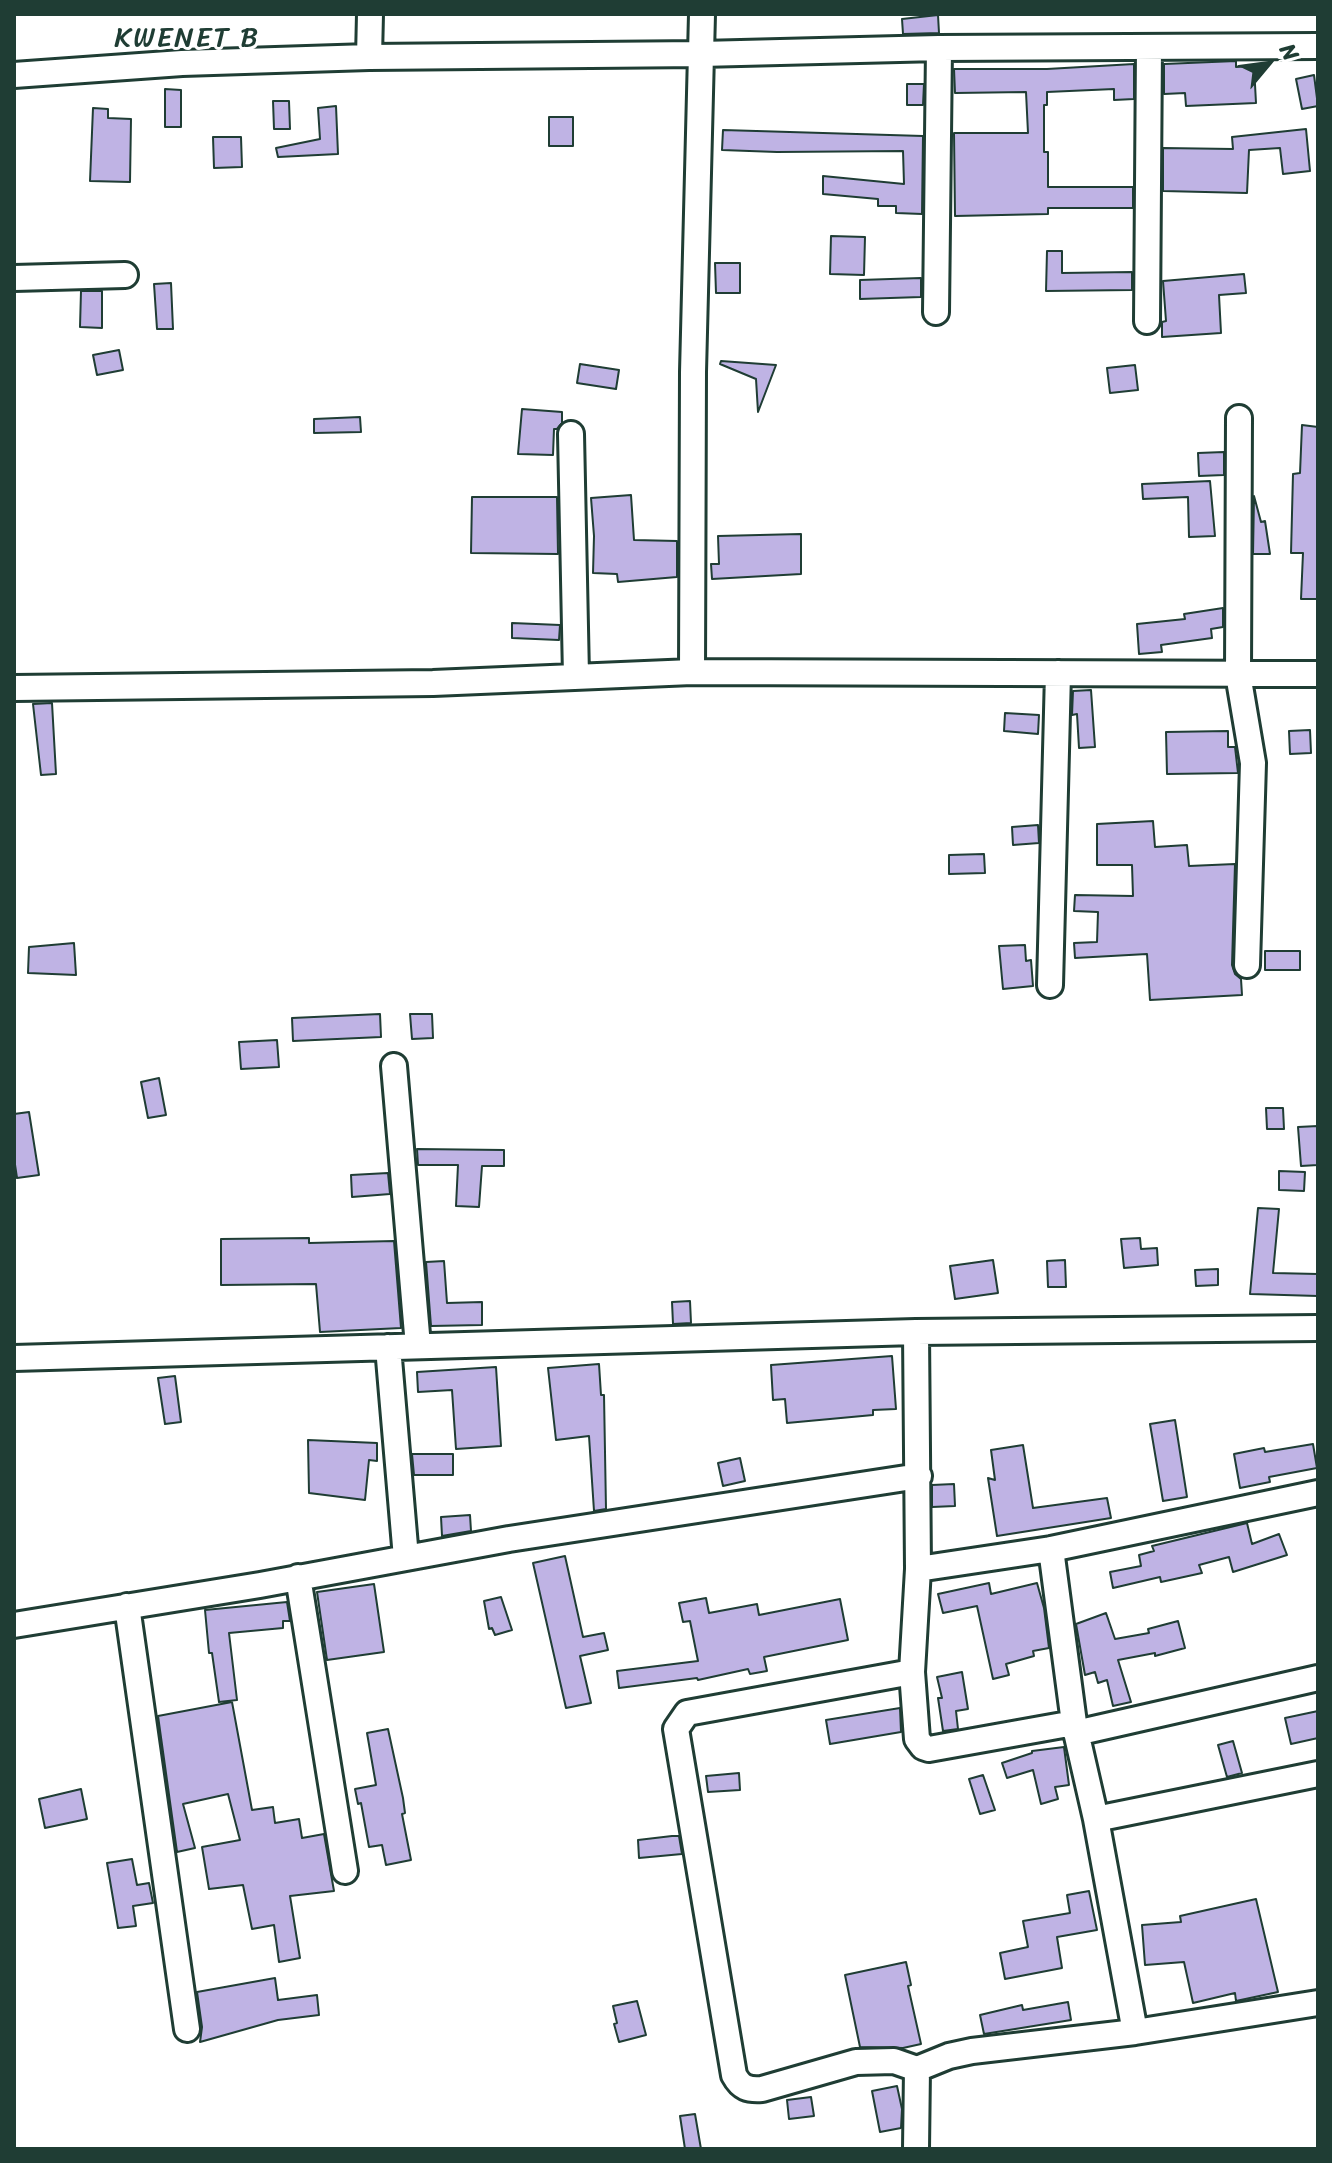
<!DOCTYPE html>
<html>
<head>
<meta charset="utf-8">
<style>
	body { margin:0 }
	#map { position:relative; width:1332px; height:2163px; overflow:hidden; background:#fff; font-family:Sriracha,sans-serif }
	canvas { display:block }
	.frame { position:absolute; inset:0; border:16px solid #1f3d34; pointer-events:none }
	.north { position:absolute; left:1228px; top:24px; width:80px; height:80px; -webkit-text-stroke:6px #fff; paint-order:stroke; rotate:61deg; font-size:22px; font-weight:700; line-height:32px; text-align:center; color:#1f3d34 }
	.north::after { content:''; display:block; margin:auto; width:28px; height:36px; background:#1f3d34; clip-path:polygon(50% 0,100% 100%,50% 72%,0 100%) }
</style>
</head>
<body>
<div id="map">
<canvas width="1332" height="2163"></canvas>
<div class="frame"></div>
<div class="north">N</div>
</div>
<script>
const ctx = document.querySelector('canvas').getContext('2d');
ctx.lineJoin = 'round';
function fill(path, color) { ctx.fillStyle = color; ctx.fill(path, 'evenodd'); }
function strokePath(path, color, width, dash) { ctx.strokeStyle = color; ctx.lineWidth = width; ctx.lineCap = dash ? 'butt' : 'round'; ctx.setLineDash(dash || []); ctx.stroke(path); }
function drawText(font, color, halo, rows, align = 'center') {
  ctx.font = font + ' Sriracha,sans-serif'; ctx.lineWidth = 6; ctx.setLineDash([]); ctx.textBaseline = 'middle'; ctx.strokeStyle = halo; ctx.fillStyle = color; for (const [text, x, y, turn = 0] of rows) {
    ctx.save(); ctx.translate(x, y); ctx.rotate((+turn || 0) * Math.PI / 180); ctx.textAlign = isNaN(turn) ? turn : align; if (halo) ctx.strokeText(text, 0, 0); ctx.fillText(text, 0, 0); ctx.restore();
  }
}
const building = new Path2D(`
	M938,15L939,33L903,34L902,19Z
	M1236,61V67L1254,66L1256,103L1186,106L1185,93L1164,94V64Z
	M1134,64V99L1114,100V89L1047,92V105H1044V152H1048V187H1133V208H1048V214L955,216L954,133H1028L1026,92L955,93L954,69H1047Z
	M1314,75L1318,106L1302,109L1296,79Z
	M907,84H924L923,105H907Z
	M165,89L181,90V127H165Z
	M273,101H289L290,129H274Z
	M336,106L338,154L278,157L276,148L320,139L318,108Z
	M93,108L108,109V118L131,119L130,182L90,181Z
	M549,117H573V146H549Z
	M1306,129L1310,171L1283,174L1280,148L1249,150L1247,193L1163,191V148L1233,149L1232,137Z
	M723,130L923,136L922,214L896,213V206H878V199L823,194V176L904,184L903,151L777,152L722,150Z
	M213,137H241L242,167L214,168Z
	M831,236L865,237L864,275L830,274Z
	M1047,251H1062V273L1132,272V290L1046,291Z
	M715,263H740V293H716Z
	M1244,274L1246,293L1219,295L1221,333L1162,337V322L1166,321L1163,281Z
	M921,278V297L860,299V280Z
	M171,283L173,329H157L154,284Z
	M81,291H102V328L80,327Z
	M119,350L123,370L97,375L93,355Z
	M721,361L776,365L758,412L756,379L720,364Z
	M580,364L619,370L616,389L577,383Z
	M1135,365L1138,390L1110,393L1107,368Z
	M522,409L562,412V423L557,429H554L553,455L518,454Z
	M360,417L361,432L314,433V419Z
	M1302,425L1318,427V599H1301L1303,553H1291L1293,474L1300,473Z
	M1224,452V475L1199,476L1198,453Z
	M1210,481L1215,536L1189,537L1188,497L1143,499L1142,484Z
	M631,495L634,540L677,541V577L618,582L617,574L593,573L594,536L591,498Z
	M1254,496L1261,522L1265,521L1270,554H1253Z
	M472,497H557L558,554L471,553Z
	M801,534V574L712,579L711,564H719L718,536Z
	M1223,608V627L1211,629L1212,638L1161,645L1162,652L1139,654L1137,624L1185,619L1184,614Z
	M512,623L560,625L559,640L512,638Z
	M1091,690L1095,747L1079,748L1077,714L1072,715L1073,691Z
	M52,703L56,774L41,775L33,704Z
	M1005,713L1039,715L1038,734L1004,731Z
	M1310,730L1311,753L1290,754L1289,731Z
	M1228,731V747H1235L1238,773L1167,774L1166,732Z
	M1153,821L1155,847L1187,845L1189,866L1235,864L1232,965L1235,974L1241,979L1242,995L1150,1000L1147,954L1075,958L1074,943L1097,942L1098,912L1074,911L1075,895L1133,896L1132,865H1097V824Z
	M1038,825L1039,843L1013,845L1012,827Z
	M984,854L985,873L949,874V855Z
	M74,943L76,975L28,973L29,947Z
	M1025,945L1026,961L1031,960L1033,986L1003,989L999,946Z
	M1265,951H1300V970H1265Z
	M380,1014L381,1037L293,1041L292,1018Z
	M410,1014H432L433,1038L412,1039Z
	M277,1040L279,1067L241,1069L239,1042Z
	M159,1078L166,1115L148,1118L141,1082Z
	M1266,1108H1283L1284,1129H1267Z
	M29,1112L39,1175L17,1178L14,1158V1114Z
	M1318,1126V1165L1301,1166L1298,1127Z
	M417,1149L504,1150V1166H482L479,1207L456,1206L458,1165H418Z
	M1279,1171L1305,1172L1304,1191L1279,1190Z
	M388,1173L390,1194L352,1197L351,1175Z
	M1258,1208L1279,1209L1273,1273L1318,1274V1296L1250,1294Z
	M309,1238V1243L394,1241L401,1328L320,1332L316,1284L221,1285V1239Z
	M1140,1238L1141,1249L1157,1248L1158,1265L1124,1268L1121,1239Z
	M993,1260L998,1293L955,1299L950,1266Z
	M1065,1260L1066,1287H1048L1047,1261Z
	M444,1261L447,1303L482,1302V1325L431,1326L426,1262Z
	M1218,1269V1285L1196,1286L1195,1270Z
	M690,1301L691,1323L673,1324L672,1302Z
	M892,1356L896,1409L873,1410V1415L787,1423L785,1399L773,1400L771,1365Z
	M599,1364L601,1395H604L606,1509L594,1511L589,1436L556,1440L548,1368Z
	M496,1367L501,1446L456,1449L452,1390L418,1392L417,1372Z
	M175,1376L181,1422L165,1424L158,1378Z
	M1175,1420L1187,1497L1163,1501L1150,1424Z
	M308,1440L377,1443V1461L369,1460L365,1500L309,1493Z
	M1313,1444L1317,1468L1269,1477L1270,1482L1240,1488L1234,1454L1264,1448L1265,1452Z
	M1023,1445L1033,1508L1107,1498L1111,1518L997,1536L988,1478L995,1480L991,1450Z
	M412,1454H453V1475H414Z
	M740,1458L745,1481L723,1486L718,1463Z
	M954,1484L955,1506L932,1507V1485Z
	M470,1515L471,1531L442,1536L441,1517Z
	M1247,1523L1252,1544L1279,1534L1287,1555L1233,1572L1229,1557L1199,1565L1202,1573L1161,1582L1160,1577L1113,1588L1110,1572L1141,1566L1139,1555L1154,1551L1152,1546Z
	M565,1556L583,1637L604,1633L608,1650L580,1656L591,1703L566,1708L533,1563Z
	M989,1583L991,1594L1037,1583L1044,1608L1049,1648L1033,1651L1034,1656L1006,1664L1009,1675L993,1679L977,1606L943,1613L938,1594Z
	M374,1584L384,1652L327,1660L317,1592Z
	M501,1597L512,1630L495,1635L492,1628L489,1629L484,1601Z
	M706,1598L709,1613L757,1604L759,1615L840,1599L848,1640L764,1657L767,1671L750,1674L748,1669L698,1680L697,1678L619,1688L617,1671L698,1661L690,1621L683,1622L679,1603Z
	M287,1602L290,1621H283V1628L229,1633L237,1700L219,1702L212,1653H209L205,1610Z
	M1106,1613L1115,1639L1149,1633L1148,1629L1178,1621L1185,1648L1155,1656V1653L1118,1660L1131,1702L1113,1706L1107,1680L1098,1683L1095,1672L1085,1675L1076,1624Z
	M962,1672L968,1709L956,1711L958,1729L943,1731L938,1698H942L937,1677Z
	M232,1702L252,1810L273,1807L275,1823L299,1819L302,1838L324,1834L334,1891L290,1896L300,1958L279,1962L274,1925L252,1929L243,1885L209,1889L202,1847L240,1840L228,1794L183,1804L195,1848L177,1852L158,1716Z
	M900,1708L901,1732L830,1744L826,1720Z
	M1318,1711V1738L1291,1744L1285,1718Z
	M388,1729L403,1798L405,1813L402,1814L411,1860L386,1865L382,1845L369,1847L361,1803L358,1804L355,1789L376,1785L367,1733Z
	M1233,1741L1242,1773L1227,1777L1218,1745Z
	M1064,1747L1069,1785L1055,1787L1058,1799L1041,1804L1033,1770L1007,1778L1002,1763L1032,1753V1751Z
	M739,1773L740,1790L708,1792L706,1776Z
	M983,1775L995,1810L980,1814L969,1779Z
	M81,1789L87,1819L45,1828L39,1799Z
	M672,1836H679L682,1854L639,1858L638,1840Z
	M132,1859L137,1885L149,1883L153,1903L133,1906L136,1926L118,1928L107,1863Z
	M1089,1891L1097,1930L1057,1937L1062,1968L1005,1979L1000,1953L1028,1947L1023,1921L1070,1913L1067,1895Z
	M1256,1899L1278,1992L1236,2001L1235,1993L1193,2003L1184,1962L1145,1965L1142,1925L1181,1922L1180,1916Z
	M906,1962L911,1985L908,1986L921,2044L903,2048L860,2047L845,1975Z
	M275,1978L278,2000L317,1995L319,2015L278,2020L200,2042L202,2027L197,1992Z
	M637,2001L646,2035L619,2042L614,2024L617,2023L613,2006Z
	M1068,2002L1071,2020L984,2034L980,2015L1022,2005L1023,2010Z
	M897,2086L902,2109L901,2128L880,2132L872,2091Z
	M811,2097L814,2116L789,2119L787,2100Z
	M695,2114L701,2149H685L680,2116Z`);
const minor = new Path2D(`
	M369,57L370,14
	M14,75L182,63L369,57L701,54L939,48L1318,46
	M14,278L125,275
	M936,312L939,48
	M1147,321L1149,47
	M1239,418L1238,674L1253,763L1247,965
	M571,434L576,676
	M692,672L693,372L702,14
	M14,688L433,683L692,672L1318,674
	M1050,985L1058,673
	M394,1066L418,1346
	M916,1332L918,1569L912,1672L917,1739L923,1747L929,1749L1074,1723
	M388,1347L406,1558
	M14,1358L916,1332L1318,1328
	M1051,1549L1074,1723L1096,1819L1135,2032
	M918,1569L1051,1549L1318,1493
	M298,1577L345,1871
	M127,1606L187,2029
	M14,1625L260,1585L509,1539L919,1476
	M912,1672L687,1713L676,1729L734,2075C741,2088 748,2090 762,2089L856,2062L894,2061L917,2069
	M1076,1733L1318,1678
	M1096,1819L1318,1774
	M916,2149L917,2069L949,2056L972,2051L1135,2032L1318,2003`);
const quarterNames = [
	["KWENET B",187,39]
];
fill(building, '#bfb3e4');
strokePath(building, '#1f3d34', 2);
strokePath(minor, '#1f3d34', 30);
strokePath(minor, '#fff', 24);
ctx.letterSpacing = '2px';
drawText('28px', '#1f3d34', '#fff', quarterNames);
ctx.letterSpacing = '0px';
</script>
</body>
</html>
